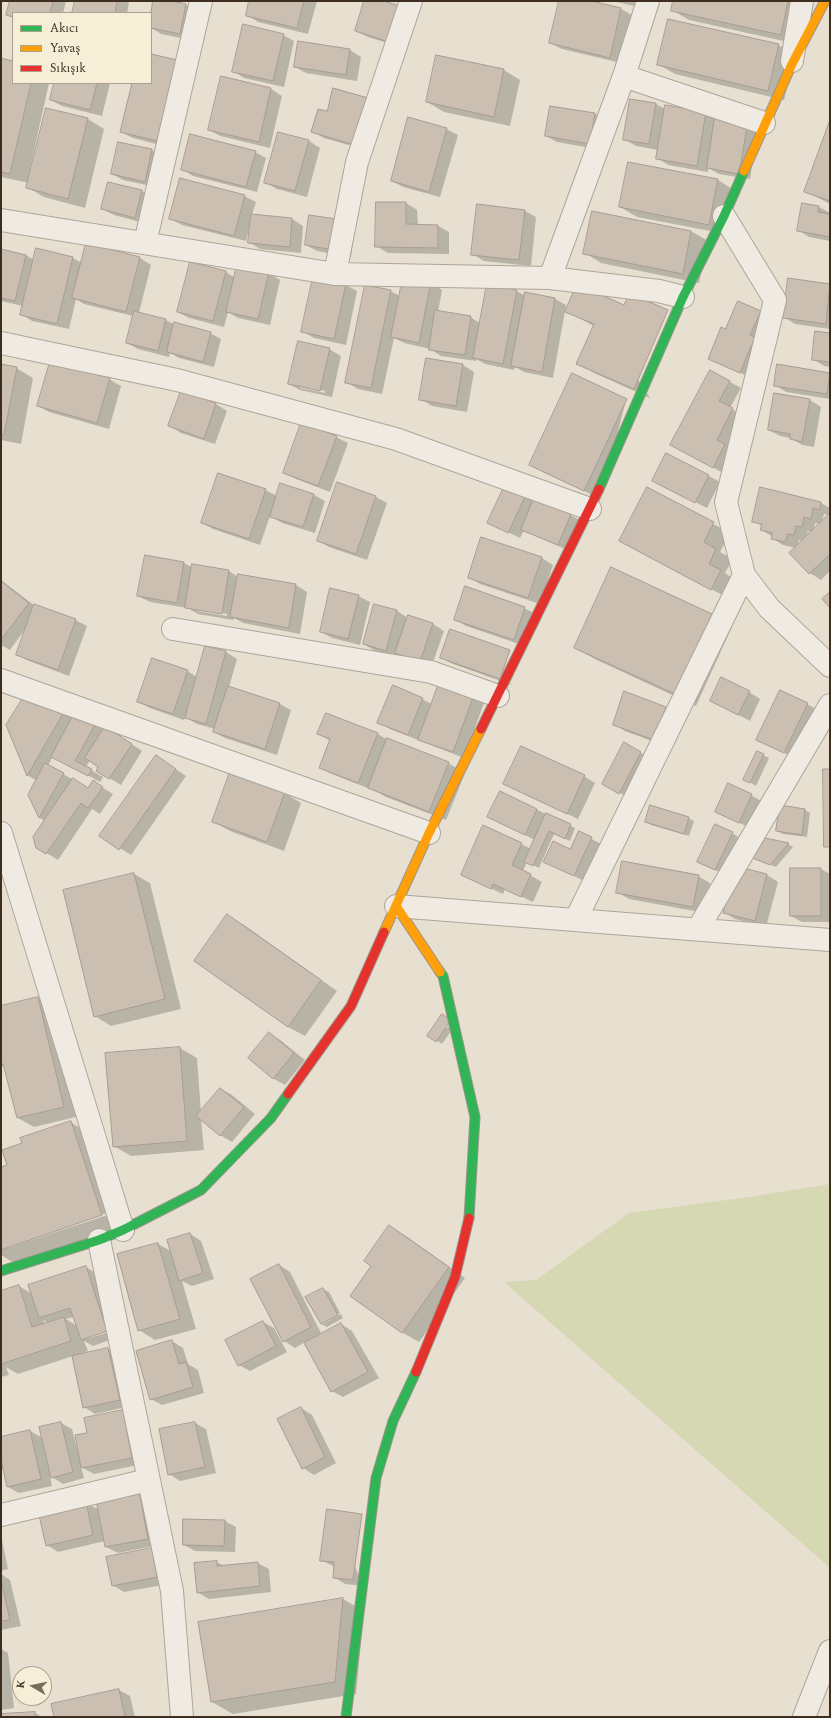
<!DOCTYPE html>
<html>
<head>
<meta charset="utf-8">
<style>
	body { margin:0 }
	#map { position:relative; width:831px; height:1718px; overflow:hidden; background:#e7e0d1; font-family:Spectral,serif }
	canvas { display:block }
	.frame { position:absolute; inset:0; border:2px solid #3d2e20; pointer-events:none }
	.legend { position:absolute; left:12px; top:12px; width:140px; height:72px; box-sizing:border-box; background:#f7eed8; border:1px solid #ada18e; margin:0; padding:5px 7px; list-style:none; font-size:12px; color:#3d2e20 }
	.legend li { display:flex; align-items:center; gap:8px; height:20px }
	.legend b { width:20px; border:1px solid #ada18e }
	.north { position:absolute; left:12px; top:1666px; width:40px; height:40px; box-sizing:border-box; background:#f7eed8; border:1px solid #ada18e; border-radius:50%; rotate:279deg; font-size:11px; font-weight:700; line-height:16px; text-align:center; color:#3d2e20 }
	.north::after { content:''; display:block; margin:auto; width:14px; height:18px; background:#786c5e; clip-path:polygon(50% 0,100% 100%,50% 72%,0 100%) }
</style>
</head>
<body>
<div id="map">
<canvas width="831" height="1718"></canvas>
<div class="frame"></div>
<ul class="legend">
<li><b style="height:5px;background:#30b455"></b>Akıcı</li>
<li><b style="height:5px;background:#ff9f0a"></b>Yavaş</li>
<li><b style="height:5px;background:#e5322d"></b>Sıkışık</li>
</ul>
<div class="north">K</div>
</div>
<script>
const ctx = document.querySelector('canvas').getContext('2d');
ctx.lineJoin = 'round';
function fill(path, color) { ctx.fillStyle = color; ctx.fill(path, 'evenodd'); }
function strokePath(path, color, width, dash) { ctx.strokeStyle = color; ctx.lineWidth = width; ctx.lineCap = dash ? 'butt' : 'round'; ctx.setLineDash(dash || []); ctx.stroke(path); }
const green = new Path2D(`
	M830,1184V1568L504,1282L536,1280L629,1213L749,1197Z`);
const shadow = new Path2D(`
	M11,1H66L63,13H13V18L7,14Z
	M76,1H126L129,3L127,13H73Z
	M154,1H167L186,5L197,11L191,40L161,34L151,28Z
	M250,1H317L308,34L258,22L247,15Z
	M365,1H381L417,15L407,49L368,37L356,31Z
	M560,1H587L621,9L632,15L621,63L562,49L550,43Z
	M612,1H654L652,10Z
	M674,1H807L797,44L689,20L672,10Z
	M283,35L294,41L284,87L244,78L233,71Z
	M778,45L795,55L784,100L675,74L658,64Z
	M350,50L361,57L357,81L306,73L295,67Z
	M151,55L168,147L133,138L121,132L134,83H151Z
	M1,59L13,62V83H49L30,169L32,170L88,119L104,129L85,208L44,197L27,187L29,183L1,177Z
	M504,70L520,80L510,126L444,112L427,102Z
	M221,78L271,89L282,96L270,148L220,136L209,130Z
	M55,83H110L102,116L62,106L51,100Z
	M390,91L373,152L324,138L313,132L327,113Z
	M631,100L656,104L665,109L706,113L715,119L758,129L750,179L719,174L708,168V172L668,165L657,158L658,150L636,146L624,139Z
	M551,107L595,114L606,121L602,150L557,142L546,136Z
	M830,123V204L805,191Z
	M446,129L458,135L440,197L403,187L392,181Z
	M279,133L309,141L320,148L307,197L277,189L266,183Z
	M119,143L152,150L163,157L156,187L123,180L112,174Z
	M255,152L266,158L257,192L193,176L182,169Z
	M718,180L734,190L726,234L637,217L620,207Z
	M109,183L142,191L153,198L147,224L114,215L102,209Z
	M244,196L256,202L252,215L292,219L303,226L301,253L260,249L249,242L250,229H249L246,241L182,225L171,219Z
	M377,203H406L417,210L418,225L438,226L449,232V254L388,253L376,246Z
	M803,204L819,207L830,213V241L809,237L798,230Z
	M525,211L536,217L531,266L484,261L472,254Z
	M593,212L691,231L708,241L699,283L601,263L585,253Z
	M355,228L351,257L317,251L306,245Z
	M87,244L140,258L151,265L139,313L166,320L175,325L210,333L221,339L214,367L179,358L170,353L169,357L138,349L127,343L133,316L84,304L76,299L69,329L32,321L21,314L23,306L1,301V250L26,255L34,260L37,249L73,258L82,263Z
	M226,272L235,278L269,273L280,280L270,325L238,318L228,312L224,327L189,318L178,312Z
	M789,279L830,285V329L795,324L784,317Z
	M431,283L442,290L438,312L470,317L480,323L516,291L526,296L555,299L566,305L553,378L524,372L515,367L514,370L485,364L476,359V361L441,356L430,349L404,343L394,338L382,394L358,389L346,382L390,291L400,296Z
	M346,285L357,291L346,345L314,338L302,331Z
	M578,286L650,398L594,373L577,363L594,326L566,311Z
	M761,312L772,318L751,378L709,358L726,330Z
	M830,334V367L824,366L813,359Z
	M329,349L341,356L332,397L300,390L289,384ZM300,386L325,391V393L300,388Z
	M1,365L16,368L33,378L21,444L1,440Z
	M463,365L474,372L467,412L432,406L421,399Z
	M778,365L830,374V399L786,392L775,385Z
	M109,379L121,386L109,429L49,412L38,406Z
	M730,382L741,388L730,408L744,416L728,447L736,452L725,474L683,451Z
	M626,400L601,499L547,474L530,465Z
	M810,400L821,407L814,447L802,445L791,438L780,436L769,430Z
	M216,404L227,411L215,444L181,433L170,426Z
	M336,437L348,443L330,492L296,479L284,473Z
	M666,454L720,482L707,508L665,487Z
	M506,486L570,515L582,521L569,551L524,530L520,538L489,523Z
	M647,488L730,533L720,552L733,559L725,573L737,581L728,598L620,541Z
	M761,488L821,503L830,508V571L821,580L810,573L796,548L783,545L772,538V536L761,530L762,526L753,521ZM824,514L829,515L822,522ZM815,523L820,524L814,531ZM808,531L812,532L806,538ZM799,540L804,541L797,547Z
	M265,490L277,496L314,495L325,501L315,533L282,523L270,516L260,545L213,529L202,523Z
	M376,497L387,503L367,560L329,547L318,540Z
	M482,538L542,558L553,565L540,604L480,584L469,577Z
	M184,563L193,568V565L229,571L238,577L239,575L296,585L307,592L300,634L243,623L234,618L233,620L198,614L188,608L150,602L138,596ZM197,609L227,614V616L197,611Z
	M1,580L35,606L75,620L87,626L69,676L29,661L17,655L26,628L10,650L1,645Z
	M358,596L370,602L360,645L332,638L321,632Z
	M375,605L397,611L408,618L433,624L444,631L431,668L407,659L398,654L397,657L375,651L364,644Z
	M524,608L536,614L525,646L466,626L455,619Z
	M711,615L732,627L696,706L597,660L575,648Z
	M451,630L512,685L453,664L441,658Z
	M206,647L226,652L237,659L229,687L280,704L291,710L277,755L225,738L214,732L215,729L197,724L185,717L184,720L150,708L139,702L187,671L197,677Z
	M439,684L484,703L464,758L390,729L379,722L394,686L432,704Z
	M749,692L760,699L750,721L711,701Z
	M807,704L818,710L795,758L769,746Z
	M665,707L677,714L665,746L625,731L614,724Z
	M64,713L73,718L95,724L117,734L142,751L121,785L109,778L100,766L90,760L86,767L103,777L100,782L53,756L48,766L89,788L93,782L113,794L100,814L92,809L58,860L37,847L45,821L40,818L29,795L37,781L27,775L8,726Z
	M318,734H378L388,740L448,763L465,773L446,820L386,797L370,788V789L332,774L321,768L331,741Z
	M624,744L652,759L631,799L603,784Z
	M763,755L769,758L756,786L745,779Z
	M167,763L186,776L131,855L101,836Z
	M231,774L285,793L301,803L284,851L230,831L213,821Z
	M584,776L595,783L578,819L516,790Z
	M500,792L575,828L570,841L554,834L539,868L527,862L523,871L542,882L533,902L505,889L503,894L474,881L521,844L531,849L535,840L500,823Z
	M751,795L763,802L751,828L728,818Z
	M781,806L805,810L810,813L807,837L783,834L777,831Z
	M688,818L694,821L689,836L651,825L646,822Z
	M579,832L603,845L586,882L544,861L570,850Z
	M732,833L743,840L727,876L698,861Z
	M766,839L788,844L793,847L776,867L756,859Z
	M740,868L767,875L778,882L766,927L735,919L724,912L734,893Z
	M821,869L830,874V922H802L791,916Z
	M134,874L150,883L181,1009L111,1026L95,1016Z
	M698,876L710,883L705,913L629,899L617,892Z
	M227,916L244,925L337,991L305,1036L288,1027L195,961Z
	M38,998L54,1008L80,1116L34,1127L18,1118L5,1068L1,1065V1007Z
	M456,1024L442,1044L429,1035Z
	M269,1034L280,1040L305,1060L285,1085L274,1079L249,1058Z
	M180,1048L197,1058L201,1113L221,1089L232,1095L255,1114L232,1142L220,1135L201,1119L204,1150L131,1156L114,1146Z
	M70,1122L92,1135L123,1228L16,1264L1,1255V1168L8,1165L24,1144ZM106,1213L107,1215L8,1248V1246Z
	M390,1227L406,1236L465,1278L419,1342L403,1333L351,1296L372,1266Z
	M190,1234L201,1241L214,1279L192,1286L182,1281L196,1329L155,1340L139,1330L158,1244L171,1251Z
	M279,1265L290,1272L322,1335L341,1324L352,1331L379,1378L343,1397L332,1391L305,1342L295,1348L284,1341Z
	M86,1267L97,1274L118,1337L93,1346L84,1341L88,1351L79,1354V1355L108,1349L120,1356L131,1406L95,1414L84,1407L73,1356L18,1374L6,1367L9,1375L1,1377V1292L19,1286L32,1294ZM73,1317L77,1326L66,1319ZM43,1320L49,1323L45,1324ZM112,1329V1331L89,1338V1336Z
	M323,1289L329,1292L340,1313L323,1322V1324L341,1314L343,1318L327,1327L321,1324Z
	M263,1322L274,1328L287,1352L250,1371L239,1365Z
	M172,1341L183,1348L188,1364L198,1370L204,1393L162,1405L151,1399Z
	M301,1408L312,1415L336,1463L314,1475L303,1468Z
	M123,1411L134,1418L143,1464L94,1474L81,1467L84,1478L63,1484L50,1476L52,1486L19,1493L8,1487L1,1456V1438L30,1431L43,1438L61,1423L72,1429L77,1449H79L88,1434Z
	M195,1423L206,1429L216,1473L180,1481L169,1474Z
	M139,1492L150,1498L159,1545L118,1553L106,1547L105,1541L58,1552L47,1545L85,1502L99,1510Z
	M328,1510L364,1586L345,1584L334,1577L335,1567L321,1560Z
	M225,1521L236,1527L235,1552L195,1551L184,1545Z
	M1,1539L2,1540L8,1569L1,1571Z
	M151,1549L168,1584L124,1592L112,1585Z
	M216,1562L225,1566L257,1563L269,1569L271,1592L209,1599L197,1592Z
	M1,1574L10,1580L21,1626L1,1630Z
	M343,1599L364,1611L356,1694L233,1714L212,1702L199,1623Z
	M1,1649L8,1653L14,1708L1,1710Z
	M119,1690L130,1696L135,1717H55Z
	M35,1713L42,1717H1V1715Z`);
const building = new Path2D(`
	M10,1H53L50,13H13V17L6,15Z
	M75,1H117L115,13H72Z
	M153,1H172L186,4L180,34L151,28V13Z
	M249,1H304L297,28L246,16Z
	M364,1H384L406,8L395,44L355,31Z
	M559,1H592L621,8L610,58L549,43Z
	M673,1H788L781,35L671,11Z
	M668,19L779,44L768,91L657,65Z
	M243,24L284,34L273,81L232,72Z
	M298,41L350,49L346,75L294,67Z
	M151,54L177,60L157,141L120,132L132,83H151Z
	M436,55L504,69L494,117L426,102Z
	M1,58L13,61V83H31L10,174L1,172Z
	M221,76L271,88L259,142L208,130Z
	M54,83H97L90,110L50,100Z
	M333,88L368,98L361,147L311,132L318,109L327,111Z
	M630,99L656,103L649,144L623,140Z
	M665,105L706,112L697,166L656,159Z
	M550,106L595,113L590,144L545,136Z
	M46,108L88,118L68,199L26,188Z
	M715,116L748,121L739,174L707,168Z
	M408,117L447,128L429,192L391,181Z
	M830,120V201L804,192Z
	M278,132L309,140L295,191L264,183Z
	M190,134L256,151L246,187L181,170Z
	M118,142L152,149L145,182L111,174Z
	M628,162L718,179L709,225L619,207Z
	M180,178L245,195L234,236L169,219Z
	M108,182L142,190L135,218L101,209Z
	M376,202H406V224L438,225V248L375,247Z
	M802,203L819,206L818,212L830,214V237L797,231Z
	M477,204L525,210L519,260L471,255Z
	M592,211L691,231L683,274L583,254Z
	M251,214L292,218L290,247L248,243Z
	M309,215L344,220L339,251L305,245Z
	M86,243L140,257L126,312L72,298Z
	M36,248L73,257L57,324L20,315Z
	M1,249L26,255L15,301L1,298Z
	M190,262L226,271L213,321L177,312Z
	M237,265L269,272L258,319L226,312Z
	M313,277L346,284L334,339L301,332Z
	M403,277L431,282L419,343L391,337Z
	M788,278L830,284L826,324L783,318Z
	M487,284L517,290L503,364L473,358Z
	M577,284L624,305L629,293L668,310L634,389L576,364L594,324L565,312Z
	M365,285L391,290L371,388L345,383Z
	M525,292L555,298L542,372L511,366Z
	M738,301L761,311L750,335L755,337L740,373L708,359L721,327L725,329Z
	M435,310L471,316L465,355L429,350Z
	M134,311L166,319L158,351L126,343Z
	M174,322L211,332L203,362L167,352Z
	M815,331L830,333V362L812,360Z
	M298,341L330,348L320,391L288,384Z
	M426,358L463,364L456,406L419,400Z
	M50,362L110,378L97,423L37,406Z
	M1,364L17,367L4,435L1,434Z
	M777,364L830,373L827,394L774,386Z
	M710,370L730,381L719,401L733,408L717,440L725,444L713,468L670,445Z
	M572,373L627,399L584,491L529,465Z
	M181,391L216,403L204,439L168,426Z
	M774,393L810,399L802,442L790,439V434L768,430Z
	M301,423L337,436L318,486L283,473Z
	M666,453L709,475L695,503L652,481Z
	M218,473L266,489L249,539L201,523Z
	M337,482L376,496L356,554L317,541Z
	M280,483L314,494L303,527L270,517Z
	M505,485L526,495L508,533L487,523Z
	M647,487L714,522L704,542L716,549L709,564L721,570L711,590L619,541Z
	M760,487L821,502L820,510L813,508L811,519L804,517L802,527L796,526L794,535L788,534L785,542L771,539L772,533L760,530L762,524L752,522Z
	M534,498L571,514L558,545L521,530Z
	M830,513V554L809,574L789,553Z
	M481,537L542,557L528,598L468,578Z
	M145,555L184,562L177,603L137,596Z
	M192,564L229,570L222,614L185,608Z
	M611,567L712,614L675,694L574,648Z
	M238,574L296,584L289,628L230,617Z
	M1,581L29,603L1,640Z
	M465,586L525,607L514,640L454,620Z
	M330,588L359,595L348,639L320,632Z
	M830,592V608L822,599Z
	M34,604L76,619L58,670L16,655Z
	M374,604L397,610L386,651L363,644Z
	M408,615L433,623L420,662L395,653Z
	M450,629L510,650L500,679L440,658Z
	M205,646L226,651L206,724L185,718Z
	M152,658L188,670L173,714L137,702Z
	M721,677L750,691L738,715L710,701Z
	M439,683L474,695L453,752L418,740Z
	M393,685L423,698L408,735L377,723Z
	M228,686L280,703L265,749L213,732Z
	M780,690L808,703L784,753L756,740Z
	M624,691L666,707L654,740L613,725Z
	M23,698L64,712L27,776L6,725Z
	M75,712L96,723L75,761L92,769L88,776L51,757Z
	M326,713L378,733L358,783L319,768L330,739L317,734Z
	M105,726L132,744L109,779L96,771L98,767L85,758Z
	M387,738L449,762L429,812L368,788Z
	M624,742L641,752L619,794L602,784Z
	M521,746L585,775L567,814L503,784Z
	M757,751L764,754L750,783L743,780Z
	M156,755L176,769L119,850L99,836Z
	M45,763L64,773L39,818L28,795Z
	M823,769H830V847H824Z
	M230,772L285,792L267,842L212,822Z
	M73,778L88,788L93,780L103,787L88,808L81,803L46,854L36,848L33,837Z
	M728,783L752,794L739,823L715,812Z
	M500,791L537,809L525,835L487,817Z
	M650,805L689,817L684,834L645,822Z
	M780,805L805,809L802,835L776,831Z
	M546,813L571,824L565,839L549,831L533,866L524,862Z
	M715,824L733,832L715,870L697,862Z
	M483,825L522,843L512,865L531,874L521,897L493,884L491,889L461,875Z
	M579,831L592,837L574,876L543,862L553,841L570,849Z
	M765,838L789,843L770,865L750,857Z
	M622,861L699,875L693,907L616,893Z
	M739,867L767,874L755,921L723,913L729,890L733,892Z
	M790,868H821V916H790Z
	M134,873L165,999L94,1017L63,890Z
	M227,914L321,980L288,1027L194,961Z
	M38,997L64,1107L17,1118L3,1064L1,1065V1006Z
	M442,1014L451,1020L436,1042L427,1036Z
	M269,1032L294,1053L273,1079L248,1058Z
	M180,1047L187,1141L113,1147L105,1053Z
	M220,1088L244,1107L220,1136L196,1116Z
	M71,1121L102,1215L1,1250V1167L7,1165L2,1150L22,1143L20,1138Z
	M389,1225L449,1267L402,1333L350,1296L371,1266L364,1261Z
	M190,1233L203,1273L179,1281L167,1240Z
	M158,1243L180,1319L138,1331L117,1254Z
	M279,1264L311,1327L283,1342L250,1279Z
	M86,1266L107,1331L81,1340L70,1308L39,1318L28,1285Z
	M19,1285L32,1327L64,1317L71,1341L1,1364V1291Z
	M323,1288L338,1315L321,1324L305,1297Z
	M263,1321L276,1346L238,1366L225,1340Z
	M341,1323L368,1372L331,1392L304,1343Z
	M172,1340L179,1364L186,1362L193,1387L150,1400L136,1351Z
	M108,1348L120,1400L83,1408L72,1356Z
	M301,1407L325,1457L302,1469L277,1419Z
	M123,1410L132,1458L81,1468L75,1435L87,1433L84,1418Z
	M61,1422L73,1472L51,1478L39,1427Z
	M195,1422L205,1467L168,1475L159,1429Z
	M30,1430L41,1479L7,1487L1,1460V1437Z
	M139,1491L148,1539L105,1547L96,1500Z
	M86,1501L93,1535L46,1546L38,1511Z
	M327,1509L362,1514L353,1580L333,1578L334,1562L320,1561Z
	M183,1519L225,1520L224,1546L183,1545Z
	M152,1548L157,1577L112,1586L106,1557Z
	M217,1561V1566L258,1562L260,1586L197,1593L194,1563Z
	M1,1580L10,1620L1,1621Z
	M343,1598L335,1682L211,1702L198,1622Z
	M119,1689L125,1717H54L51,1704Z
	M35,1712V1717H1V1714Z`);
const street = new Path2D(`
	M792,61L802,1
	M624,76L764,123
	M724,216L775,300L726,502L744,575L769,608L830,666
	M1,220L335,274L550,278L659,291L683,297
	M145,243L201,1
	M335,274L357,162L411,1
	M550,278L624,76L648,1
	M1,343L177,380L396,439L590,509
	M173,629L431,672L498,696
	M1,680L429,833
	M1,833L123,1230
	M396,906L830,940
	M576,919L744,575
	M698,929L830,705
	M99,1240L172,1591L182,1717
	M1,1515L148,1480
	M804,1717L830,1651`);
const fast = new Path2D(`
	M599,489L683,297L724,216L744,171
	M440,972L443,976L475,1117L469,1218
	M1,1271L99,1240L123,1230L201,1190L271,1118L288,1094
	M346,1717L376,1478L393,1421L416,1372`);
const slow = new Path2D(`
	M744,171L792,64L825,1
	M396,906L440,972
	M384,932L429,833L481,729`);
const jam = new Path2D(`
	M481,729L599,489
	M288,1094L351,1006L384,932
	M416,1372L455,1277L469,1218`);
fill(green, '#d6d7b3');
fill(shadow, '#0003');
fill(building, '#cbbfb2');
strokePath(building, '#a89c90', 1);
strokePath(street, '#ada599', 24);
strokePath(fast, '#9c958a', 11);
strokePath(slow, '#9c958a', 11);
strokePath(jam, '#9c958a', 11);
strokePath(street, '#efebe3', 22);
strokePath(fast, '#30b455', 9);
strokePath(slow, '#ff9f0a', 9);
strokePath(jam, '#e5322d', 9);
</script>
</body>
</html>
